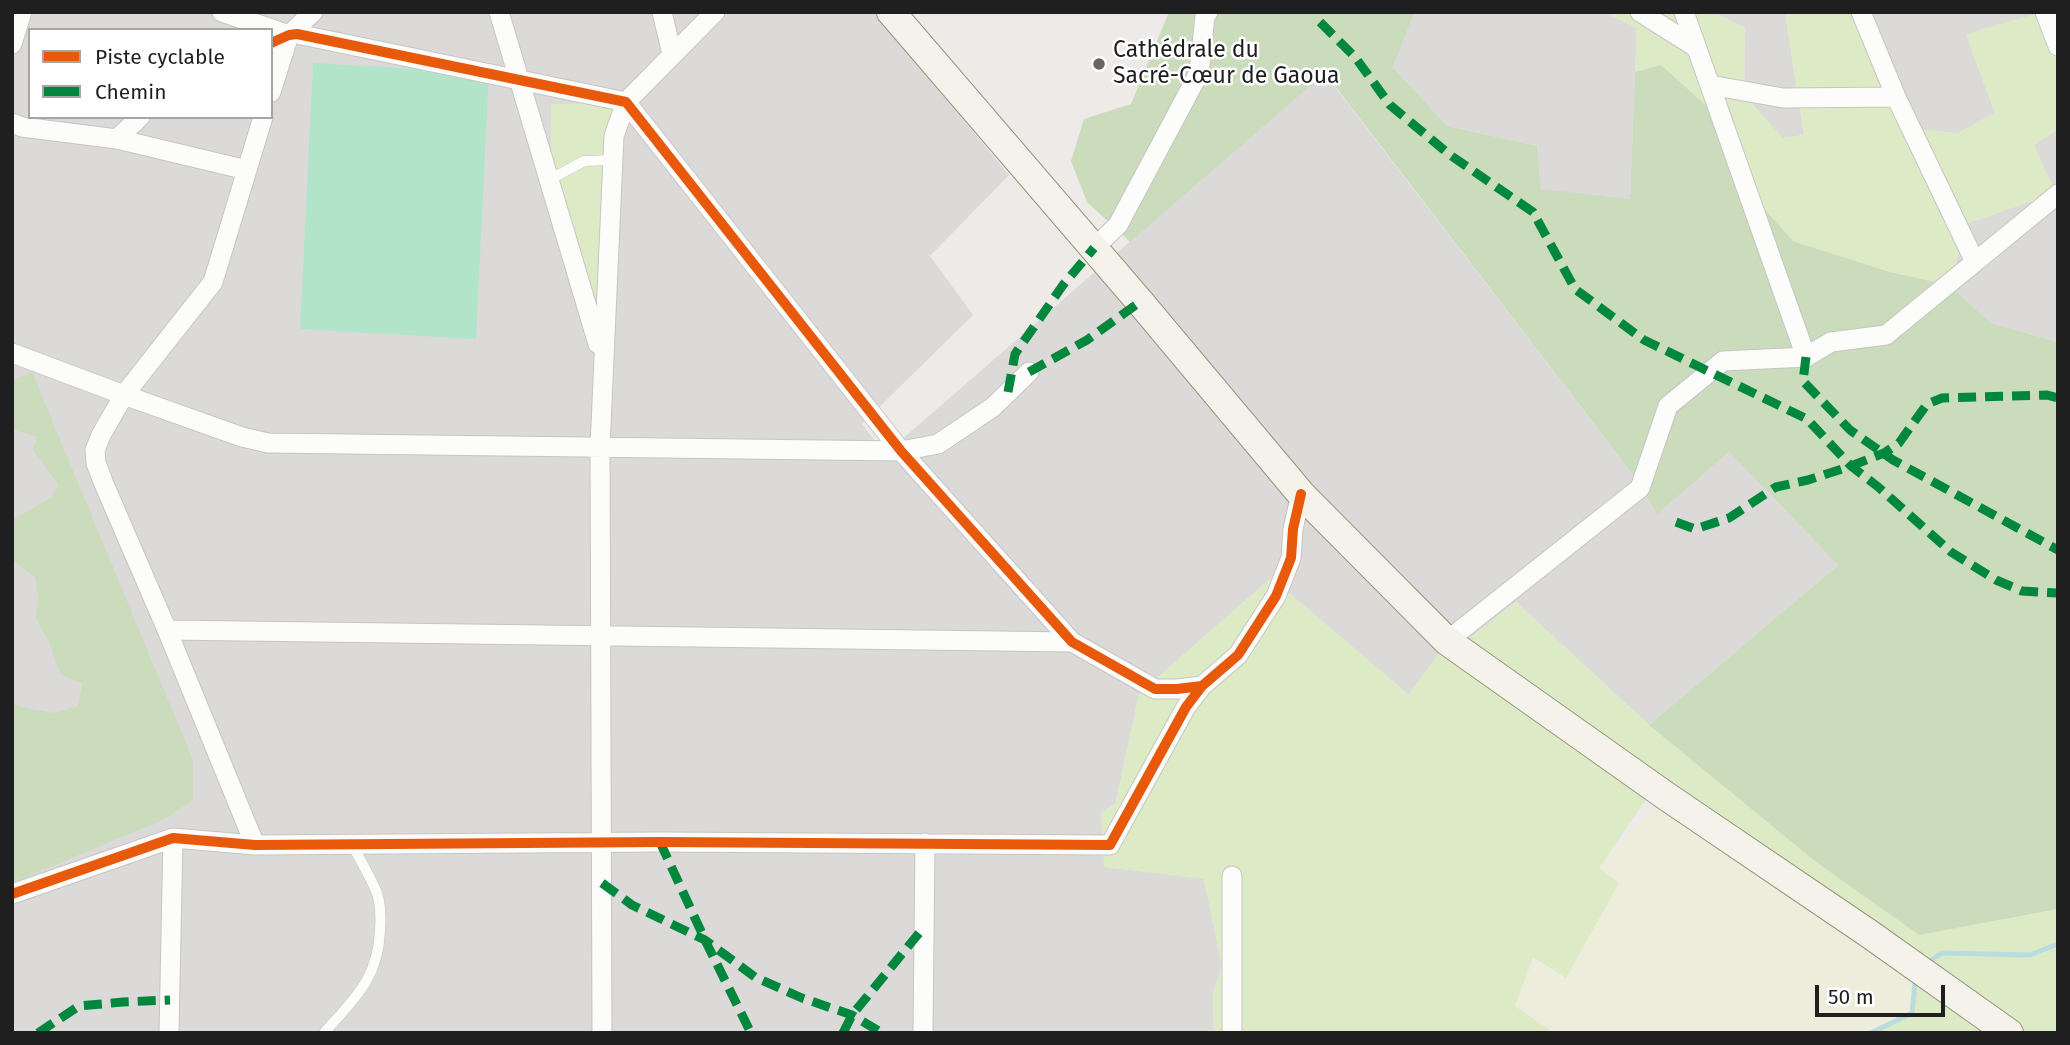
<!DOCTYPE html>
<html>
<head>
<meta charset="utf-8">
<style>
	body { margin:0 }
	#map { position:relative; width:2070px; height:1045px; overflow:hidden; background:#edeae7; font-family:"Fira Sans",sans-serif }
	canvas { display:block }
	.frame { position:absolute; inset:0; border:14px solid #1f1f1f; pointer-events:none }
	.legend { position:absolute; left:28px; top:28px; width:245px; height:91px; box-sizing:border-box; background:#fff; border:2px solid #a5a5a5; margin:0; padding:9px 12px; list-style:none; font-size:21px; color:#1f1f1f }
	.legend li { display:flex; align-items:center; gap:14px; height:35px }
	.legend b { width:35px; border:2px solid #a5a5a5 }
	.scale { position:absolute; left:1815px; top:985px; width:130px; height:32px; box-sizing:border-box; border:4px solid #1f1f1f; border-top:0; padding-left:9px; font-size:21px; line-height:24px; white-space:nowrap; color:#1f1f1f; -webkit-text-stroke:5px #fff; paint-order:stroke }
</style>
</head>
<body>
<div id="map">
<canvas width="2070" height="1045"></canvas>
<div class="frame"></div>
<ul class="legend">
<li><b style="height:9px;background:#e8590c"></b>Piste cyclable</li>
<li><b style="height:9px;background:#00873e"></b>Chemin</li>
</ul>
<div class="scale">50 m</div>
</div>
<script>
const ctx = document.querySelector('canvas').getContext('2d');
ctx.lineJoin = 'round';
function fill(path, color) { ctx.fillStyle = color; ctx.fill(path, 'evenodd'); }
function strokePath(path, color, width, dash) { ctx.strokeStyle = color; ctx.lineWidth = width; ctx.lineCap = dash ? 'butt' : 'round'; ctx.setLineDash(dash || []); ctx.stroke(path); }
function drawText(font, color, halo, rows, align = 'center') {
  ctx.font = font + ' "Fira Sans",sans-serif'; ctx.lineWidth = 5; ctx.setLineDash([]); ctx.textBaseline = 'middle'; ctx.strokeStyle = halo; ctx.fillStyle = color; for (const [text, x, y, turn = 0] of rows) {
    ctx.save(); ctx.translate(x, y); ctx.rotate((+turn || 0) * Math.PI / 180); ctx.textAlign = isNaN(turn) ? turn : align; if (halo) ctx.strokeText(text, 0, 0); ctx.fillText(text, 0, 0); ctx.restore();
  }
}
const residential = new Path2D(`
	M12,12H874L1009,175L930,256L973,315L862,424L885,454L1324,73L1631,472L1657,513L1729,452L1838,565L1649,725L1516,602L1466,641L1440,652L1409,695L1271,578L1139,694L1116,802L1105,867L1204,878L1222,966L1213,993L1214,1033H12ZM30,30H271V117H30Z
	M1415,12H1604L1637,28L1630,199L1541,190L1537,146L1447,126L1393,67Z
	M1713,12H1785L1804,135L1782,138L1744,95L1745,28Z
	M1868,12H2058V45L1966,34L1995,113L1958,133L1918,130Z
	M2058,129V342L1991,323L1949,285L1968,223L2055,193L2033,145Z`);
const farmland = new Path2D(`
	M1666,796L1921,971L1915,984L1912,1013L1871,1033H1547L1549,1030L1515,1006L1534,957L1566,977L1618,883L1599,868Z`);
const grass = new Path2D(`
	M1604,12H1713L1745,28L1744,95L1783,138L1804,135L1785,12H1868L1918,129L1958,133L1995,113L1966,34L2042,12L2058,45V129L2034,145L2056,193L1968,223L1949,285L1891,272L1793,241L1746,188L1661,66L1635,72L1637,28Z
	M626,102L603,359L551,172V104Z
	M1271,578L1409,695L1440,652L1466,641L1516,602L1649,725L1816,862L1919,935L2058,909V1033H1871L1912,1013L1915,984L1921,970L1661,777L1599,868L1619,883L1566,978L1533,957L1515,1006L1549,1029L1547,1033H1214L1213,993L1222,966L1204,879L1104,867L1101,813L1116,802L1139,694Z`);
const forest = new Path2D(`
	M1169,12H1415L1393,67L1447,126L1537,146L1541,189L1630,199L1635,72L1661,65L1723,121L1746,188L1793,241L1890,272L1949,285L1991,323L2058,342V909L1919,935L1816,862L1649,725L1838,565L1729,452L1657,514L1631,472L1325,73L1130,242L1087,202L1071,161L1084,119L1131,104Z
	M32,372L193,760V800L165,819L12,883V703L25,708L54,713L78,706L82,683L61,675L49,642L36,619L38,596L35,577L12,560V520L52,497L58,485L33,449L37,437L12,429V381Z`);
const pitch = new Path2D(`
	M313,63L489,73L476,339L300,329Z`);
const stream = new Path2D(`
	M1927,963L1942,953L2030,955L2058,944
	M1871,1033L1912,1013L1915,984`);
const service = new Path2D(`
	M549,180L584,161L613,160
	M324,1033C354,999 378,979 380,931C381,918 381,905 377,893C370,876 360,860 352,844`);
const minor = new Path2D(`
	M222,12L289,35
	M499,12L598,344
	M662,12L672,54
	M1640,12L1697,48
	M1684,12L1806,357
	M1861,12L1896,97L1975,262
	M2045,12L2058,46
	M271,43L289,35L297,34L626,102L901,451L1072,642L1155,689H1177L1202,686
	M12,44L22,12
	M1710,85L1783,98L1896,97
	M271,92L289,35L313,12
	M12,123L22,127L117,139L247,170
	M117,139L140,117
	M1094,248L1118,225L1199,73L1205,16L1208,12
	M12,353L124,395L242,437L268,443L901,451L938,444L993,407L1029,372
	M167,630L1072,642
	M1447,641L1640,488L1668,406L1723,361L1806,357L1831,342L1886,335L2058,194
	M255,845L167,630L104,484L96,463L95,450L101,435L124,395L213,282L263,117
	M1232,876V1033
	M12,894L173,838L255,845L660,842L1110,845L1186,707L1202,686L1238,655L1276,596L1291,558L1293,529L1301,494
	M169,1033L173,838
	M602,1033L600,447L614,136L626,102L715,12
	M923,1033L925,843`);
const secondary = new Path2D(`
	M891,12L1140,302L1301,494L1447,641L1666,796L1868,933L2009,1033`);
const quiet = new Path2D(`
	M1320,22L1355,57L1390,105L1450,155L1533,212L1575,289L1644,340L1807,419L1851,466L1877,486L1951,552L1996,580L2022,591L2058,593
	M1806,357L1803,381L1850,430L1893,460L2058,550
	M1029,372L1087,340L1140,302
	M1008,392L1015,354L1063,285L1094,248
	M1676,522L1695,529L1729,518L1776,487L1808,480L1851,466L1884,453L1899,443L1927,404L1942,398L2047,395L2058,398
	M660,842L705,940L751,1033
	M602,883L632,905L705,940L755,977L802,998L852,1015L882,1033
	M38,1033L79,1006L123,1002L170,1000
	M843,1033L852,1015L924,927`);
const cycleway = new Path2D(`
	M271,43L289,35L297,34L626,102L901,451L1072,642L1155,689H1177L1202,686
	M12,894L173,838L255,845L660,842L1110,845L1186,707L1202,686L1238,655L1276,596L1291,558L1293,529L1301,494`);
const markers = [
	[1099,64,7,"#676665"]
];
const poiNames = [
	["Cathédrale du",1113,51],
	["Sacré-Cœur de Gaoua",1113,77]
];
fill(residential, '#dcdad9');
fill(farmland, '#eeecda');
fill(grass, '#dcebc5');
fill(forest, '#cadcbc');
fill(pitch, '#b2e4ca');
strokePath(stream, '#badce1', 5);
strokePath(service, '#c6c5c3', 11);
strokePath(minor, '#c6c5c3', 21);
strokePath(secondary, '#97967e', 30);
strokePath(service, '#fcfcfb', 10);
strokePath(minor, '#fcfcfb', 19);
strokePath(secondary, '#f4f2ea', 28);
strokePath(quiet, '#00873e', 9, [18, 9]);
strokePath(cycleway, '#e8590c', 10);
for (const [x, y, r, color] of markers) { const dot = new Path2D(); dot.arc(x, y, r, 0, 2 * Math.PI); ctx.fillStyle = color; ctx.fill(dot); strokePath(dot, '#fff', 2.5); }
drawText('23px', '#1f1f1f', '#fff', poiNames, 'left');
</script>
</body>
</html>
